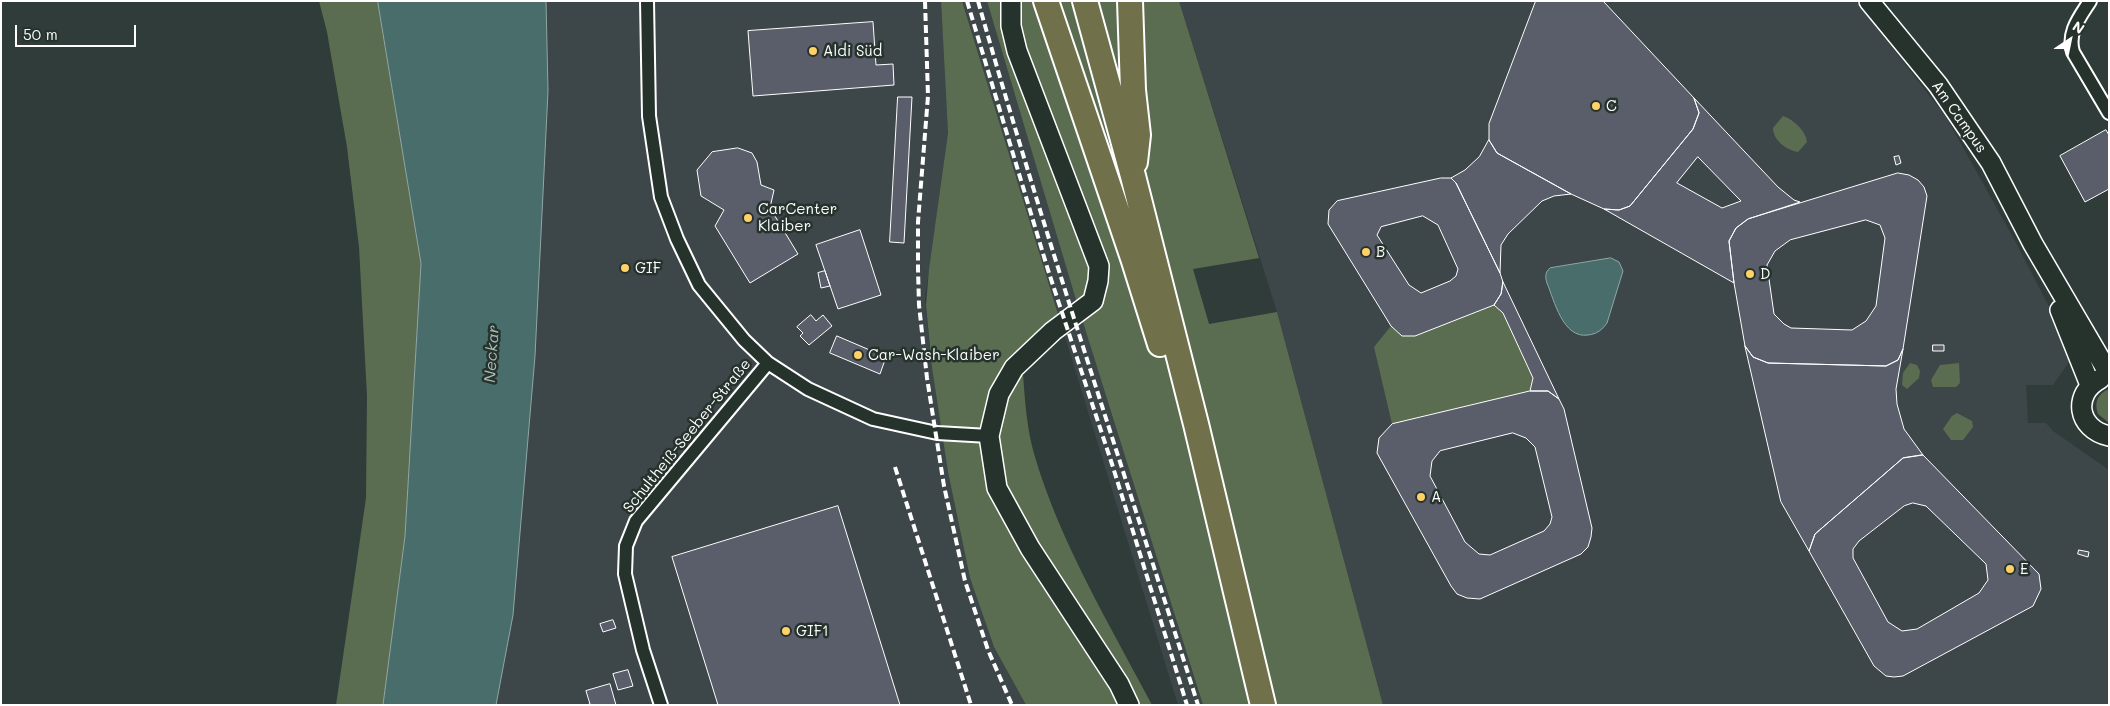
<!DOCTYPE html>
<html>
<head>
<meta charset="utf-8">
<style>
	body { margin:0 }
	#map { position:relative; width:2110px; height:706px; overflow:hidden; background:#303c39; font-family:Mali,sans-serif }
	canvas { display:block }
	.frame { position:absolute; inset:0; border:2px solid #fff; pointer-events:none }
	.north { position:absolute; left:2045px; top:15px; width:50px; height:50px; -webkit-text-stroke:4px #26332d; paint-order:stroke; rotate:34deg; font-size:14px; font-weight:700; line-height:20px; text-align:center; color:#fff }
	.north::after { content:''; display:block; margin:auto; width:18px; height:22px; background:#fff; clip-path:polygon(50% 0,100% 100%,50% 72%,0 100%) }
	.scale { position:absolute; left:15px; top:25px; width:121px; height:22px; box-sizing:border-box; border:2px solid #fff; border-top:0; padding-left:6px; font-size:15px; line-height:18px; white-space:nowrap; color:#fff; -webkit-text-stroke:4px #26332d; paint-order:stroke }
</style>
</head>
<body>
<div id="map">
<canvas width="2110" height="706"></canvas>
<div class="frame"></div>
<div class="north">N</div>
<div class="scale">50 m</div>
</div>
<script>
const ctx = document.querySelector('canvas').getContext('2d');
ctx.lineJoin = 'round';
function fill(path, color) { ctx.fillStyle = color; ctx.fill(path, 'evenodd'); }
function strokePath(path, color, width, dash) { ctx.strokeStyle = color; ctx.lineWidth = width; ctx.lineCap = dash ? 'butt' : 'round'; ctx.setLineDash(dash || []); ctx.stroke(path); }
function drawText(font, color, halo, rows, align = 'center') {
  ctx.font = font + ' Mali,sans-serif'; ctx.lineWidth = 5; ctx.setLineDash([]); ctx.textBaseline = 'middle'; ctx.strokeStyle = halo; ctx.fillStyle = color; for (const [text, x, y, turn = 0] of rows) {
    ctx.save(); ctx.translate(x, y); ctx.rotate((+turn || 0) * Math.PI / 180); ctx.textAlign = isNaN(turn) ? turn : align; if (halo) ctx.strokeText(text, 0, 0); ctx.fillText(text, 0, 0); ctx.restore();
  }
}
const built = new Path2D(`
	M546,1H941L948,133L925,299L932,368L948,472L970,578L994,647L1026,705H496L513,615L535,356L548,91Z
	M962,1H987L1076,300L1203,705H1178Z
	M1179,1H1856L1946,117L2014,239L2074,355L2053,385H2026L2028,423H2046L2053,431L2109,470V705H1383L1277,312Z`);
const green = new Path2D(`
	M319,1H378L421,264L405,536L383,705H336L366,498L367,396L359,247L347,147L327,32Z
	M941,1H962L1062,327L1023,374C1025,402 1027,431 1035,457C1060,542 1111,627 1152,705H1026L994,647L970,578L948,472L932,368L926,305L929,269L948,133Z
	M987,1H1179L1259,258L1193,269L1209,324L1277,312L1383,705H1203L1076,300Z
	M1783,116C1793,119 1806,131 1807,142L1798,152C1786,150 1773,140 1773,128Z
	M1494,305L1503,313L1533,378L1530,391L1392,424L1374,347L1391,326L1402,336H1415Z
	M1910,363L1917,365L1920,371L1919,378L1907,389L1902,385L1903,373Z
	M1959,363L1960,383L1956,387H1933L1931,380L1940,365Z
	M2109,389V423L2098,414C2094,403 2097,394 2109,389Z
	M1957,413L1972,421L1973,427L1963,440H1951L1943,429L1952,416Z`);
const water = new Path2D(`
	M378,1H546L548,91L535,356L513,615L496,705H383L405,536L421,264Z
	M1611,258L1619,262L1623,271L1607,323C1602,330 1597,334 1588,335C1563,339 1554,300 1547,283C1545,277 1545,272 1550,268Z`);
const building = new Path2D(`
	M1536,1H1603L1694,98L1699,113L1693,129L1630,206L1619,210L1604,209L1571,194L1497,153L1489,140V124Z
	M873,22L876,65L893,64L894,85L753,96L748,31Z
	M898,97H912L904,243L890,242Z
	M1694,98L1778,187L1794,200L1800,202L1748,219L1736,228L1729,241L1734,283L1604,209L1619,210L1630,206L1693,129L1699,113ZM1698,157L1741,201L1722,208L1677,183Z
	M2106,130L2109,135V189L2085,202L2060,156Z
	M1489,140L1497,153L1571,194L1554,196L1542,201L1508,234L1501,245L1500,273L1456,183L1451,178L1465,170L1479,157Z
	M738,148L752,153L757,162L761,185L774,190L770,208L798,254L750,283L715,226L724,210L701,196L697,170L712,152Z
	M1899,156L1901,163L1896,165L1894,157Z
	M1898,173L1909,175L1918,180L1924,187L1927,196L1903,349L1898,360L1886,366L1768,363L1753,357L1745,346L1734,283L1729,241L1736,228L1748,219ZM1866,220L1880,225L1885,238L1876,306L1866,321L1852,330L1791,328L1784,324L1774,314L1767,265L1775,251L1790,240Z
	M1441,178H1451L1456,183L1500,273L1503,282L1501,294L1494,305L1415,336H1402L1391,326L1328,224L1329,210L1337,201ZM1423,216L1438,225L1458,269L1456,276L1450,281L1421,293L1409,285L1377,235L1381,227Z
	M860,230L881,295L838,309L816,245Z
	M825,271L830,286L821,288L818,273Z
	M1503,282L1559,399L1548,391H1530L1533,378L1503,313L1494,305L1501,294Z
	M811,315L816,321L823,315L832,326L809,345L800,336L803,333L797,327Z
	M837,336L886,357L880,374L830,353Z
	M1933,345H1944V351H1933Z
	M1745,346L1753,357L1768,363L1886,366L1898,360L1903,349L1896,389L1897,404L1904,429L1923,455L1903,458L1815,534L1809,551L1781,502Z
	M1530,391H1548L1559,399L1564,409L1592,528L1591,537L1588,547L1581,554L1480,599L1467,598L1457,594L1451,586L1377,453L1379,438L1392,424ZM1513,433L1526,438L1535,447L1552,517L1550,524L1544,531L1490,555L1479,554L1465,542L1430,476L1432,461L1440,451Z
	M1923,455L2039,574L2041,589L2033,606L1903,676L1894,677L1886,676L1874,666L1809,551L1815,534L1903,458ZM1913,503L1926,506L1986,564L1988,580L1979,593L1917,629L1902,631L1888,622L1853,558V549L1859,541L1904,506Z
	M838,506L900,705H718L672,557Z
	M2079,550L2089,552L2088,557L2078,554Z
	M613,620L616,628L603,632L600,624Z
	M628,670L633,686L618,690L613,674Z
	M610,684L616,705H586L590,704L586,691Z`);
const street = new Path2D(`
	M647,1L649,116L661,197L677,239L699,285L744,340L768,363L808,389L873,419L937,433L989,436
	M2090,1C2080,17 2067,32 2073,52L2109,113
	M661,705L643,650L625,574L626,546L636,521L768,363`);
const secondary = new Path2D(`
	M1011,1V26L1017,51L1099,266L1098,281L1093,301L1053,331L1014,368L999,394L989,436L997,488L1030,548L1119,684L1129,705
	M1869,1L1938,85L1991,163L2033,244L2105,367L2109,371
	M2060,310L2090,385
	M2100,379C2072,394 2077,429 2109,436`);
const highway = new Path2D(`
	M1046,1L1134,261L1160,344
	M1085,1L1133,176L1196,424L1263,705
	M1130,1L1133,90L1138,135L1135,162`);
const rail = new Path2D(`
	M925,1L928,96L918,222V269L919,305L927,378L944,486L965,581L988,650L1012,705
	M967,1L1048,270L1112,464L1187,705
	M978,1C1045,238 1124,471 1198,705
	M895,467L971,705`);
const markers = [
	[813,51,5,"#ffd166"],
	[1596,106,5,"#ffd166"],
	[748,218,5,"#ffd166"],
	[1366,252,5,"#ffd166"],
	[625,268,5,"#ffd166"],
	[1750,274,5,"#ffd166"],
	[858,355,5,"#ffd166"],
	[1421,497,5,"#ffd166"],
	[2010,569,5,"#ffd166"],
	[786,631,5,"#ffd166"]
];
const poiNames = [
	["Aldi Süd",823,51],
	["C",1606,106],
	["CarCenter",758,209],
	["Klaiber",758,226],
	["B",1376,252],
	["GIF",635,268],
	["D",1760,274],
	["Car-Wash-Klaiber",868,355],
	["A",1431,497],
	["E",2020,569],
	["GIF1",796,631]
];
const streetNames = [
	["Am Campus",1959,117,55],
	["Schultheiß-Seeber-Straße",687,436,-51]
];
const waterNames = [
	["Neckar",492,354,-86]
];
fill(built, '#3d4648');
fill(green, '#5a6d50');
fill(water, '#486d6b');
strokePath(water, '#91a7a6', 1);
fill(building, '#5a5e6b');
strokePath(building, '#fff', 1);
strokePath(street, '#fff', 16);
strokePath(secondary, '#fff', 22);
strokePath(highway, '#fff', 28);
strokePath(street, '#26332d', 12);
strokePath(secondary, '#26332d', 19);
strokePath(highway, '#70704a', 24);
strokePath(rail, '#fff', 4, [8, 4]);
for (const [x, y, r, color] of markers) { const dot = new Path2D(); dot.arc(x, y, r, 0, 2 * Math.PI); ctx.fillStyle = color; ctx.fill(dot); strokePath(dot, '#26332d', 2); }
drawText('15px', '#fff', '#26332d', poiNames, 'left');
drawText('15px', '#fff', '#26332d', streetNames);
drawText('italic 16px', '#adbdbc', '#26332d', waterNames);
</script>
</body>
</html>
